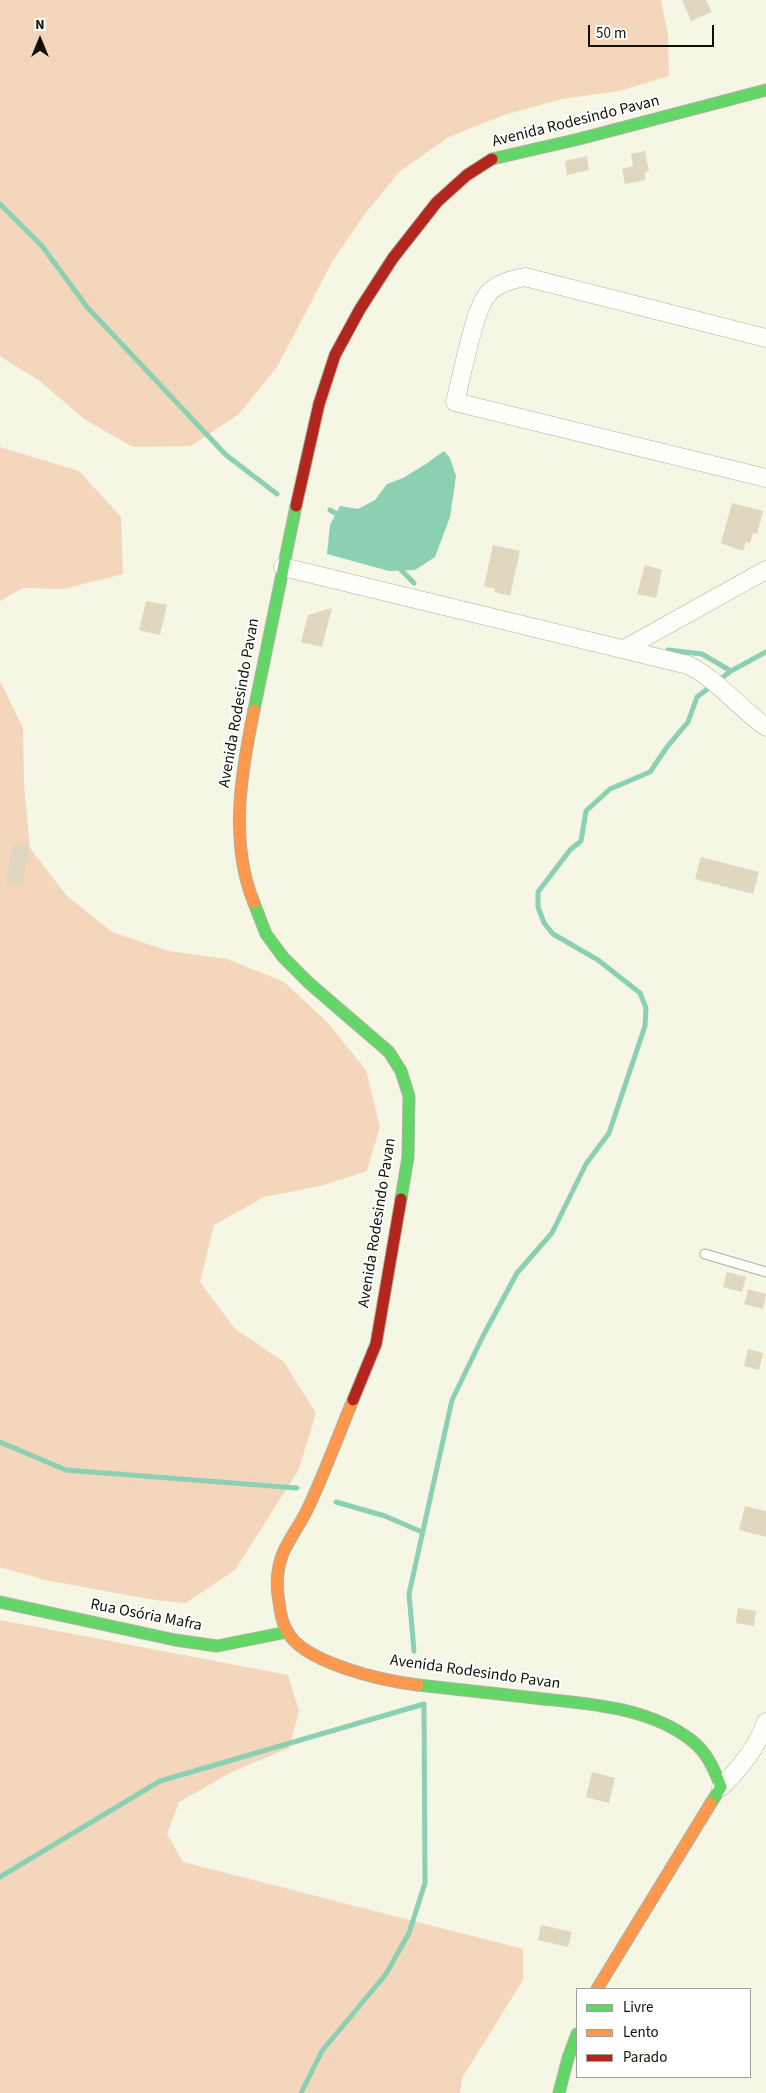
<!DOCTYPE html>
<html>
<head>
<meta charset="utf-8">
<style>
	body { margin:0 }
	#map { position:relative; width:766px; height:2093px; overflow:hidden; background:#f5f6e3; font-family:"Source Sans 3",sans-serif }
	canvas { display:block }
	.legend { position:absolute; left:576px; top:1988px; width:175px; height:90px; box-sizing:border-box; background:#fff; border:1px solid #9f9f9b; margin:0; padding:6px 9px; list-style:none; font-size:15px; color:#101005 }
	.legend li { display:flex; align-items:center; gap:10px; height:25px }
	.legend b { width:25px; border:1px solid #9f9f9b }
	.north { position:absolute; left:15px; top:15px; width:50px; height:50px; -webkit-text-stroke:4px #fff; paint-order:stroke; rotate:0deg; font-size:14px; font-weight:700; line-height:20px; text-align:center; color:#101005 }
	.north::after { content:''; display:block; margin:auto; width:18px; height:22px; background:#101005; clip-path:polygon(50% 0,100% 100%,50% 72%,0 100%) }
	.scale { position:absolute; left:588px; top:25px; width:126px; height:22px; box-sizing:border-box; border:2px solid #101005; border-top:0; padding-left:6px; font-size:15px; line-height:18px; white-space:nowrap; color:#101005; -webkit-text-stroke:4px #fff; paint-order:stroke }
</style>
</head>
<body>
<div id="map">
<canvas width="766" height="2093"></canvas>
<ul class="legend">
<li><b style="height:6px;background:#63d668"></b>Livre</li>
<li><b style="height:6px;background:#ff974d"></b>Lento</li>
<li><b style="height:6px;background:#b3261e"></b>Parado</li>
</ul>
<div class="north">N</div>
<div class="scale">50 m</div>
</div>
<script>
const ctx = document.querySelector('canvas').getContext('2d');
ctx.lineJoin = 'round';
function fill(path, color) { ctx.fillStyle = color; ctx.fill(path, 'evenodd'); }
function strokePath(path, color, width, dash) { ctx.strokeStyle = color; ctx.lineWidth = width; ctx.lineCap = dash ? 'butt' : 'round'; ctx.setLineDash(dash || []); ctx.stroke(path); }
function drawText(font, color, halo, rows, align = 'center') {
  ctx.font = font + ' "Source Sans 3",sans-serif'; ctx.lineWidth = 4; ctx.setLineDash([]); ctx.textBaseline = 'middle'; ctx.strokeStyle = halo; ctx.fillStyle = color; for (const [text, x, y, turn = 0] of rows) {
    ctx.save(); ctx.translate(x, y); ctx.rotate((+turn || 0) * Math.PI / 180); ctx.textAlign = isNaN(turn) ? turn : align; if (halo) ctx.strokeText(text, 0, 0); ctx.fillText(text, 0, 0); ctx.restore();
  }
}
const green = new Path2D(`
	M0,0H661L668,35L669,76L619,91L562,99L504,115L449,137L400,171L364,215L332,262L277,367L239,414L191,446L133,447L84,419L41,382L0,356Z
	M0,447L79,471L121,517L123,574L63,589L23,588L0,601Z
	M0,681L23,728L24,785L30,848L66,895L112,932L168,951L227,959L284,982L328,1023L366,1070L380,1127L367,1171L320,1186L264,1197L214,1225L200,1282L235,1329L284,1362L316,1413L299,1469L235,1570L186,1603L155,1600L45,1580L0,1567Z
	M0,1620L288,1675L299,1711L289,1748L234,1771L179,1802L167,1834L183,1862L523,1949V1980L462,2078L460,2093H0Z`);
const water = new Path2D(`
	M444,451L450,458L456,476L450,517L435,557L415,570L389,571L327,554L330,525L340,506L358,509L375,500L387,484L403,478L426,464Z`);
const stream = new Path2D(`
	M0,204L42,246L87,307L226,455L277,494
	M330,510L340,516
	M397,566L414,583
	M668,650L702,654L731,671
	M0,1442L66,1470L297,1488
	M336,1502L385,1516L422,1532
	M414,1651L409,1594L452,1400L483,1336L517,1273L552,1233L586,1164L609,1133L645,1026L646,1008L640,993L598,960L553,934L544,923L538,907V892L570,850L581,841L586,811L610,789L650,772L667,747L688,722L697,697L731,671L766,652
	M0,1877L160,1781L424,1704L425,1883L409,1933L386,1974L322,2051L301,2093`);
const building = new Path2D(`
	M682,0H706L712,12L691,21Z
	M645,151L649,171L645,172V180L625,184L622,169L633,166L631,154Z
	M587,156L589,170L567,175L565,161Z
	M732,503L763,511L757,534L753,533L750,543L746,542L743,551L721,543Z
	M493,545L520,551L510,596L495,592V589L484,586Z
	M645,565L662,570L656,598L637,594Z
	M146,601L167,605L160,635L139,630Z
	M332,608L322,647L301,642L308,615Z
	M13,844L29,846L22,885L6,882Z
	M701,857L759,872L753,894L695,879Z
	M727,1272L746,1277L742,1292L723,1287Z
	M748,1289L766,1294L763,1309L744,1304Z
	M748,1349L763,1353L759,1370L744,1366Z
	M745,1506L766,1511V1537L739,1530Z
	M738,1608L756,1611L754,1626L736,1623Z
	M592,1772L615,1778L609,1803L586,1797Z
	M541,1925L572,1932L568,1947L538,1940Z`);
const lane = new Path2D(`
	M705,1254L766,1272`);
const street = new Path2D(`
	M766,338L525,277C512,280 496,283 487,295C473,313 462,377 455,402L766,478
	M283,567L688,665C717,679 739,708 766,727
	M624,649L766,570
	M721,1787C740,1768 757,1748 766,1722`);
const fast = new Path2D(`
	M492,159L579,139L766,90
	M254,710L296,506
	M254,903L266,934L283,957L309,983L389,1052L401,1071L409,1096L408,1157L401,1199
	M0,1602L175,1640L217,1646L287,1632
	M418,1685C457,1689 496,1694 535,1698C587,1704 647,1706 691,1740C707,1752 714,1769 721,1787L711,1803
	M559,2093L568,2058L577,2034`);
const slow = new Path2D(`
	M254,903C229,842 241,773 254,710
	M353,1400C338,1436 325,1472 309,1506C302,1522 290,1537 283,1553C277,1568 276,1586 279,1602C280,1611 282,1623 287,1631C303,1663 384,1681 418,1685
	M597,1989L711,1803`);
const jam = new Path2D(`
	M296,506L319,404L335,355L360,309L393,258L437,202L467,175L492,159
	M353,1400L376,1344L401,1199`);
const streetNames = [
	["Avenida Rodesindo Pavan",576,122,-14],
	["Avenida Rodesindo Pavan",240,703,-80],
	["Avenida Rodesindo Pavan",378,1223,-81],
	["Rua Osória Mafra",146,1616,11],
	["Avenida Rodesindo Pavan",475,1673,8]
];
fill(green, '#f3d6bc');
fill(water, '#8bd0b2');
strokePath(stream, '#8bd0b2', 5);
fill(building, '#dfd7c0');
strokePath(lane, '#afb0a1', 11);
strokePath(street, '#afb0a1', 19);
strokePath(fast, '#afb0a1', 13);
strokePath(slow, '#afb0a1', 13);
strokePath(jam, '#afb0a1', 13);
strokePath(lane, '#fefefb', 9);
strokePath(street, '#fefefb', 18);
strokePath(fast, '#63d668', 11);
strokePath(slow, '#ff974d', 11);
strokePath(jam, '#b3261e', 11);
drawText('16px', '#101005', '#fff', streetNames);
</script>
</body>
</html>
